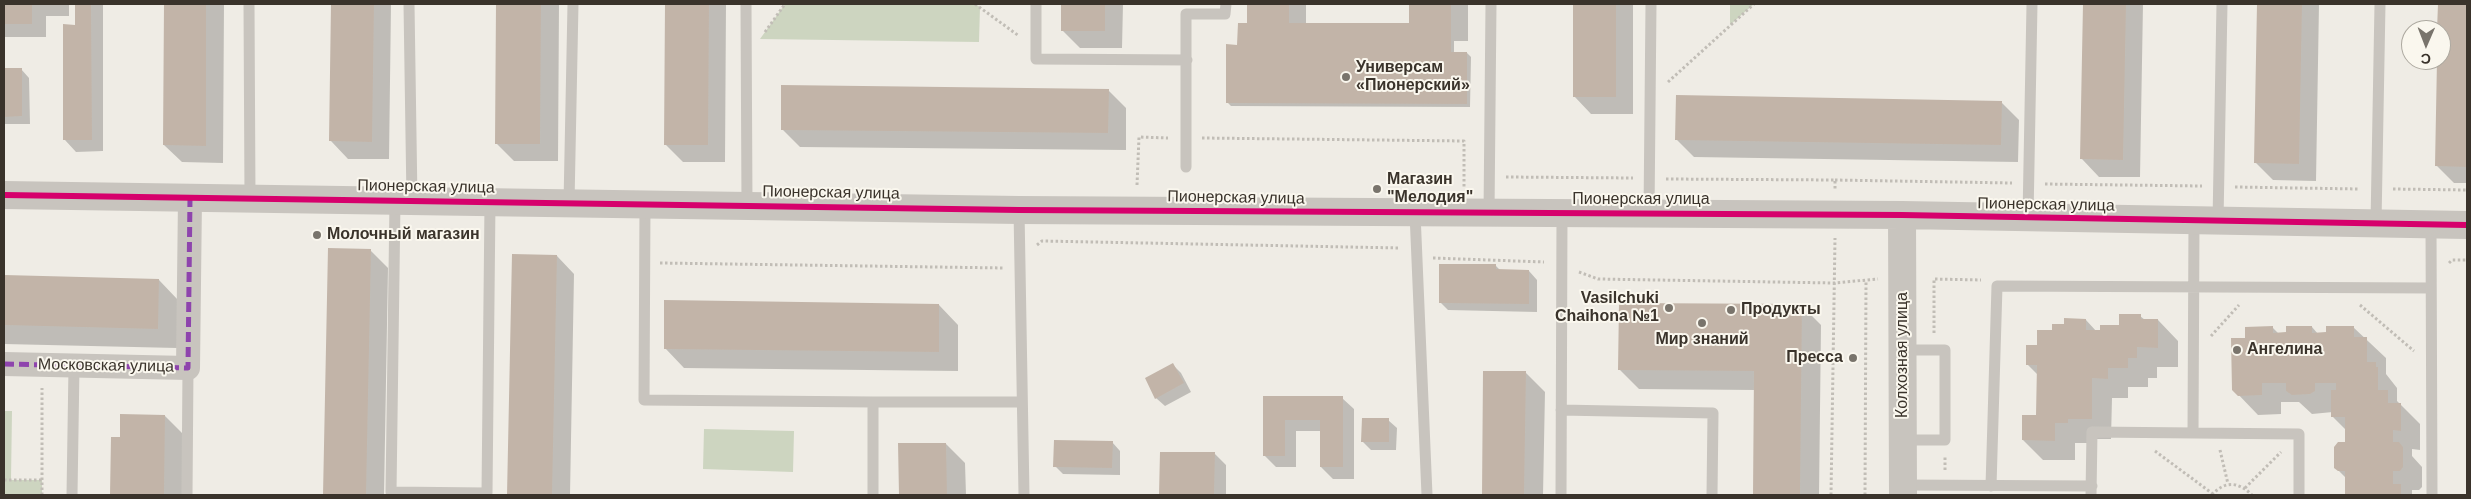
<!DOCTYPE html>
<html>
<head>
<meta charset="utf-8">
<style>
	body { margin:0 }
	#map { position:relative; width:2471px; height:499px; overflow:hidden; background:#efece5; font-family:Arial,sans-serif }
	canvas { display:block }
	.frame { position:absolute; inset:0; border:5px solid #3a332b; pointer-events:none }
	.north { position:absolute; left:2401px; top:20px; width:50px; height:50px; box-sizing:border-box; background:#faf7ee; border:1px solid #ada9a0; border-radius:50%; rotate:181deg; font-size:14px; font-weight:700; line-height:20px; text-align:center; color:#3a332b }
	.north::after { content:''; display:block; margin:auto; width:18px; height:22px; background:#79746c; clip-path:polygon(50% 0,100% 100%,50% 72%,0 100%) }
</style>
</head>
<body>
<div id="map">
<canvas width="2471" height="499"></canvas>
<div class="frame"></div>
<div class="north">С</div>
</div>
<script>
const ctx = document.querySelector('canvas').getContext('2d');
ctx.lineJoin = 'round';
function fill(path, color) { ctx.fillStyle = color; ctx.fill(path, 'evenodd'); }
function strokePath(path, color, width, dash) { ctx.strokeStyle = color; ctx.lineWidth = width; ctx.lineCap = dash ? 'butt' : 'round'; ctx.setLineDash(dash || []); ctx.stroke(path); }
function drawText(font, color, halo, rows, align = 'center') {
  ctx.font = font + ' Arial,sans-serif'; ctx.lineWidth = 4; ctx.setLineDash([]); ctx.textBaseline = 'middle'; ctx.strokeStyle = halo; ctx.fillStyle = color; for (const [text, x, y, turn = 0] of rows) {
    ctx.save(); ctx.translate(x, y); ctx.rotate((+turn || 0) * Math.PI / 180); ctx.textAlign = isNaN(turn) ? turn : align; if (halo) ctx.strokeText(text, 0, 0); ctx.fillText(text, 0, 0); ctx.restore();
  }
}
const green = new Path2D(`
	M785,4H975L980,7L979,42L760,39Z
	M1730,4H1754L1730,25Z
	M4,411H12L11,480H42V495H4Z
	M704,429L794,431L793,472L703,469Z`);
const shadow = new Path2D(`
	M4,4H69V16H46V37H4Z
	M76,4H103V151L76,152L65,140L76,26Z
	M165,4H224L223,163L182,162L164,145Z
	M332,4H391L389,159H348L331,141Z
	M498,4H559L558,161H514L496,143Z
	M667,4H726L725,162H683L665,144Z
	M1062,4H1123L1122,48H1080L1062,30Z
	M1248,4H1306V25H1412L1410,23V4H1468V41H1454V53H1467L1471,57L1470,107L1231,106L1227,102L1239,46L1250,24L1248,22Z
	M1574,4H1633V114H1591L1574,96Z
	M2085,4H2143L2140,177H2099L2082,159Z
	M2258,4H2319L2316,181L2273,180L2255,162Z
	M2439,4H2467V183H2454L2436,165L2438,60H2441Z
	M21,69L29,78L30,124H4V70Z
	M1108,90L1126,108V150L800,147L782,129Z
	M2001,102L2019,120L2018,162L1694,157L1676,139Z
	M329,250H370L388,268L384,495H324Z
	M514,255L557,256L574,274L570,495H509Z
	M1496,266L1501,271H1529L1537,280V312L1448,310L1440,302Z
	M4,276L159,280L178,300L177,348L4,344Z
	M939,305L958,325V371L684,368L665,348Z
	M1801,305L1821,325L1819,495H1754L1755,390L1639,389L1620,370Z
	M2140,316L2145,320H2158L2178,341V367H2157V378H2148V387H2128V398H2112L2111,439H2088V443H2075V460H2043L2023,440L2038,416V375L2027,364L2038,346L2053,331L2066,325L2086,320L2097,332L2121,326Z
	M2312,327L2318,334L2353,327L2386,358V374L2397,388V401L2420,424V450L2412,449V456L2422,467V487L2419,490H2412V495H2346V478L2335,467L2346,444V430L2333,417V412L2312,414L2299,402H2281V414L2258,415L2233,389L2246,339L2273,328L2279,334Z
	M1173,365L1181,373L1191,392L1165,406L1156,398Z
	M1485,372H1525L1545,392L1543,495H1483Z
	M1264,397L1342,398L1354,409V479H1333L1321,467V431H1296V467H1276L1264,455Z
	M165,416L184,435L183,495H111L112,438L121,439Z
	M1388,420L1397,428L1396,450H1371L1363,442Z
	M1112,442L1120,451V475L1063,474L1055,466Z
	M900,444H946L965,463L966,495H900Z
	M1161,453H1214L1226,465V495H1161Z`);
const building = new Path2D(`
	M4,4H32V24H4Z
	M75,4H91L92,140H63V24L75,25Z
	M164,4H206V146L163,145Z
	M331,4H374L372,142L329,141Z
	M496,4H541L540,144H495Z
	M665,4H709L708,145H664Z
	M1061,4H1105V31H1061Z
	M1247,4H1289V23H1409V4H1451V52H1467V104L1226,103V44L1237,45L1238,23H1247Z
	M1573,4H1616V97H1573Z
	M2083,4H2126L2123,160L2080,159Z
	M2257,4H2302L2299,164L2254,163Z
	M2438,4H2467V167L2435,166L2437,60H2441V30H2437Z
	M4,68H22V116L4,117Z
	M781,85L1109,89L1108,133L781,130Z
	M1676,95L2002,101L2001,145L1675,140Z
	M328,248L371,249L366,495H323Z
	M512,254L557,255L552,495H507Z
	M1439,264H1496V269L1529,270V304L1439,303Z
	M4,275L159,279L158,329L4,325Z
	M664,300L939,304V352L664,349Z
	M1619,303L1802,304L1800,495H1753L1754,371L1618,370Z
	M2119,314H2141V319H2158V348L2137,347V358H2128V368H2108V379L2092,378V419H2068V423H2055V441L2022,440V415H2036L2037,365H2026V345H2037V330H2052V324H2064V318L2086,319V330H2100V325H2119Z
	M2273,326V333L2286,332V326H2312V333L2326,332V326H2354V337H2367V362H2376V367H2378V390H2388V403H2401V431L2393,430V442H2399L2403,447V467L2400,471H2393V484H2401V495H2345V471H2338L2334,468V447L2338,442H2345V417H2331V390H2336V383H2315V391L2310,394L2292,395L2286,391V383H2262V395L2238,396L2232,390L2231,338H2245V327Z
	M1173,363L1184,383L1155,399L1145,378Z
	M1483,371H1526L1524,495H1482Z
	M1263,396H1343V467H1320V420H1285V456H1263Z
	M120,414L165,415L164,495H110L111,437H120Z
	M1362,418H1389V442H1361Z
	M1054,440L1113,441L1112,468L1053,467Z
	M898,443H946L947,495H899Z
	M1160,452H1215L1214,495H1159Z`);
const path = new Path2D(`
	M975,4L1019,36
	M765,32L785,4
	M1668,82L1754,4
	M1202,138L1464,141V188
	M1506,177L1633,178
	M1666,179L1835,180V190
	M1835,180L2012,183
	M2045,184L2202,186
	M1137,185L1139,137L1168,138
	M2235,187L2359,189
	M2393,189L2467,190
	M1037,245L1042,241L1400,248
	M1433,258L1544,262
	M660,263L1004,268
	M2449,263L2452,260H2467
	M1579,272L1598,279L1834,283L1878,279
	M2360,305L2414,351
	M1934,333V279L1981,280
	M2211,336L2239,305
	M2220,450L2228,484
	M2155,451L2213,494
	M1945,470V456
	M4,480H42
	M2245,488L2281,452
	M42,495V388
	M1831,495L1835,238
	M1865,495L1866,281
	M2212,495C2225,480 2239,482 2252,495`);
const service = new Path2D(`
	M249,4L250,199
	M409,4L412,201
	M746,4L747,206
	M1036,4V59L1187,60
	M1186,167V14H1225L1226,4
	M395,201L391,492L487,493L490,202
	M569,203L573,4
	M645,204L644,400L873,402
	M1019,210L1024,495
	M1415,213L1427,495
	M1489,214L1491,4
	M1649,214L1651,4
	M2028,217L2032,4
	M2218,221L2222,4
	M2376,223L2380,4
	M2431,225L2432,495
	M1903,350H1945V440H1903
	M1561,410L1713,413L1712,495
	M2193,433L2194,220
	M1903,485L2092,486
	M1991,486L1997,286L2431,288
	M72,495L74,366
	M187,495L188,368
	M873,495V402H1022
	M1561,495L1562,214
	M2091,495L2092,432L2299,434V495`);
const minor = new Path2D(`
	M4,364L188,368L190,198`);
const tertiary = new Path2D(`
	M4,195L1019,210L1902,215L2467,225
	M1902,215L1903,495`);
const quiet = new Path2D(`
	M4,364L188,368L190,198`);
const cycleway = new Path2D(`
	M4,195L1019,210L1902,215L2467,225`);
const markers = [
	[1346,77,5,"#79746c"],
	[1377,189,5,"#79746c"],
	[317,235,5,"#79746c"],
	[1669,308,5,"#79746c"],
	[1731,310,5,"#79746c"],
	[1702,323,5,"#79746c"],
	[2237,350,5,"#79746c"],
	[1853,358,5,"#79746c"]
];
const poiNames = [
	["Универсам",1356,68],
	["«Пионерский»",1356,86],
	["Магазин",1387,180],
	["\"Мелодия\"",1387,198],
	["Молочный магазин",327,235],
	["Vasilchuki",1659,299,"right"],
	["Chaihona №1",1659,317,"right"],
	["Продукты",1741,310],
	["Мир знаний",1702,340,"center"],
	["Ангелина",2247,350],
	["Пресса",1843,358,"right"]
];
const streetNames = [
	["Пионерская улица",426,187,1],
	["Пионерская улица",831,193,1],
	["Пионерская улица",1236,198,1],
	["Пионерская улица",1641,200],
	["Пионерская улица",2046,205,1],
	["Колхозная улица",1903,355,-90],
	["Московская улица",106,366,1]
];
fill(green, '#cdd5c0');
fill(shadow, '#0003');
fill(building, '#c2b4a8');
strokePath(path, '#c1bdb6', 3, [2.5, 2.5]);
strokePath(service, '#c8c4be', 11);
strokePath(minor, '#c8c4be', 24);
strokePath(tertiary, '#c8c4be', 28);
strokePath(quiet, '#8e44ad', 5, [10, 5]);
strokePath(cycleway, '#d6006c', 6);
for (const [x, y, r, color] of markers) { const dot = new Path2D(); dot.arc(x, y, r, 0, 2 * Math.PI); ctx.fillStyle = color; ctx.fill(dot); strokePath(dot, '#faf7ee', 2); }
drawText('bold 16px', '#3a332b', '#faf7ee', poiNames, 'left');
drawText('16px', '#3a332b', '#faf7ee', streetNames);
</script>
</body>
</html>
